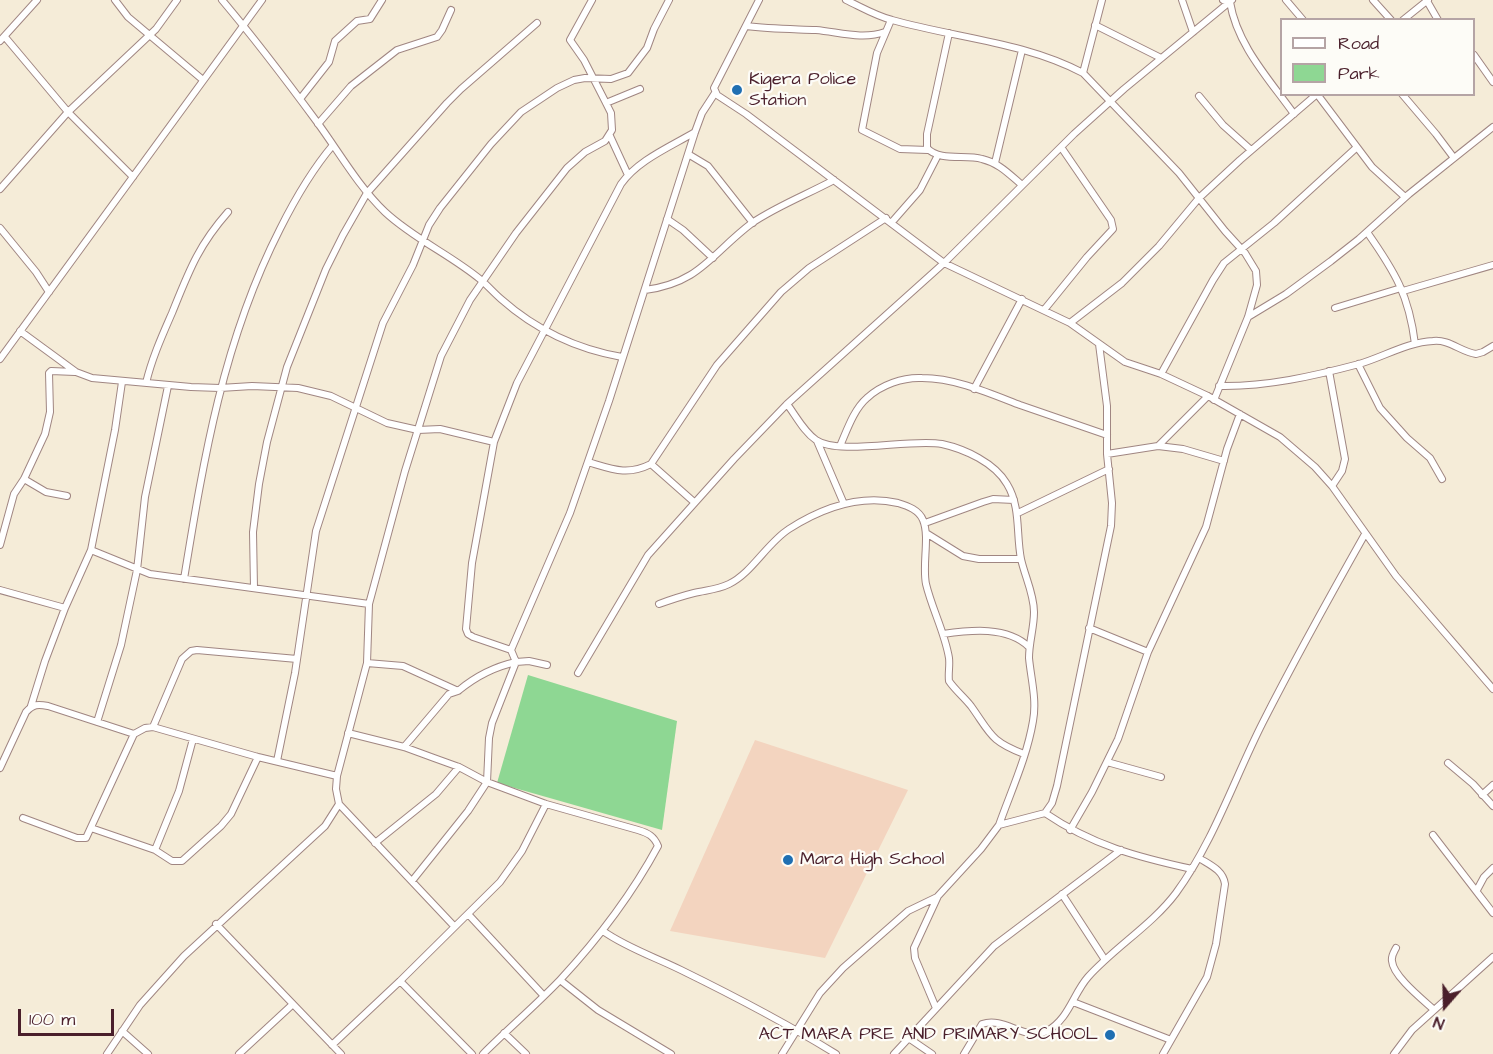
<!DOCTYPE html>
<html>
<head>
<meta charset="utf-8">
<style>
	body { margin:0 }
	#map { position:relative; width:1493px; height:1054px; overflow:hidden; background:#f5ecd8; font-family:"Architects Daughter",sans-serif }
	canvas { display:block }
	.legend { position:absolute; left:1280px; top:18px; width:195px; height:78px; box-sizing:border-box; background:#fdfcf7; border:2px solid #b5a4a5; margin:0; padding:8px 10px; list-style:none; font-size:18px; color:#4a1f2b }
	.legend li { display:flex; align-items:center; gap:12px; height:30px }
	.legend b { width:30px; border:2px solid #b5a4a5 }
	.north { position:absolute; left:1415px; top:976px; width:60px; height:60px; -webkit-text-stroke:4px #fdfcf7; paint-order:stroke; rotate:200deg; font-size:16px; font-weight:700; line-height:24px; text-align:center; color:#4a1f2b }
	.north::after { content:''; display:block; margin:auto; width:21px; height:27px; background:#4a1f2b; clip-path:polygon(50% 0,100% 100%,50% 72%,0 100%) }
	.scale { position:absolute; left:18px; top:1009px; width:96px; height:27px; box-sizing:border-box; border:3px solid #4a1f2b; border-top:0; padding-left:8px; font-size:18px; line-height:21px; white-space:nowrap; color:#4a1f2b; -webkit-text-stroke:4px #fdfcf7; paint-order:stroke }
</style>
</head>
<body>
<div id="map">
<canvas width="1493" height="1054"></canvas>
<ul class="legend">
<li><b style="height:8px;background:#fff"></b>Road</li>
<li><b style="height:16px;background:#8ed793"></b>Park</li>
</ul>
<div class="north">N</div>
<div class="scale">100 m</div>
</div>
<script>
const ctx = document.querySelector('canvas').getContext('2d');
ctx.lineJoin = 'round';
function fill(path, color) { ctx.fillStyle = color; ctx.fill(path, 'evenodd'); }
function strokePath(path, color, width, dash) { ctx.strokeStyle = color; ctx.lineWidth = width; ctx.lineCap = dash ? 'butt' : 'round'; ctx.setLineDash(dash || []); ctx.stroke(path); }
function drawText(font, color, halo, rows, align = 'center') {
  ctx.font = font + ' "Architects Daughter",sans-serif'; ctx.lineWidth = 4.5; ctx.setLineDash([]); ctx.textBaseline = 'middle'; ctx.strokeStyle = halo; ctx.fillStyle = color; for (const [text, x, y, turn = 0] of rows) {
    ctx.save(); ctx.translate(x, y); ctx.rotate((+turn || 0) * Math.PI / 180); ctx.textAlign = isNaN(turn) ? turn : align; if (halo) ctx.strokeText(text, 0, 0); ctx.fillText(text, 0, 0); ctx.restore();
  }
}
const built = new Path2D(`
	M755,740L908,790L825,958L670,931Z`);
const green = new Path2D(`
	M528,675L677,721L662,830L497,783Z`);
const minor = new Path2D(`
	M115,0L128,17L203,80
	M222,0C255,39 286,80 317,122C339,152 358,186 385,212C414,239 451,255 481,280C488,286 494,293 501,299C536,330 576,349 622,357
	M759,0L714,88L717,95L746,114L944,263L1070,323L1125,362L1161,374L1208,396L1280,437L1315,467L1332,486L1396,576L1493,689
	M846,0C861,7 876,16 892,20C956,38 1024,42 1083,73
	M1102,0L1083,73L1179,173L1225,231L1245,253L1256,271L1257,285L1248,317L1214,400
	M1182,0L1193,32
	M1223,0L1230,2C1237,45 1269,79 1294,114
	M1286,0L1303,20
	M1373,0L1391,20
	M1427,1L1438,20
	M891,20L877,53L862,130L900,149L928,150
	M1403,20L1428,0
	M1095,25L1161,58
	M746,26C769,29 792,29 816,30C839,32 862,40 885,32
	M949,33L927,134V148C940,162 965,154 982,159C999,163 1009,174 1022,185
	M5,37L68,112L133,177
	M0,41L37,0
	M1474,55L1493,82
	M1402,94L1436,134L1454,158
	M1199,96L1223,125L1251,150
	M300,99L329,62L335,41L357,21L370,19L382,0
	M606,103L640,89
	M318,124L351,86L397,50L437,37L442,30L451,10
	M610,136L628,175
	M688,154L708,166L753,223
	M995,163L1022,50
	M0,189L68,112L156,29L177,0
	M667,219L683,230L713,258
	M892,222L920,190L938,155
	M0,228L36,272L49,292
	M1367,232C1395,272 1409,295 1415,344
	M645,290C700,283 712,253 752,223C777,206 808,194 834,180
	M1403,291L1493,265
	M1335,308L1401,288
	M1044,310L1087,257L1113,229L1111,220L1061,147
	M1248,317L1286,294L1331,261L1359,239L1409,194L1493,127
	M1070,323L1122,283L1159,246L1199,198L1240,160L1317,94L1372,167L1405,197
	M20,331L76,372L92,378L191,387L220,388L252,386L298,388L331,396L387,423L418,430L440,429L494,442
	M0,359L262,0
	M1358,364L1380,408L1407,438L1430,458L1442,479
	M1329,371L1345,459L1342,471L1332,486
	M1161,374L1213,280L1224,263L1274,223L1356,148
	M146,383C152,358 162,336 172,313C189,271 198,246 228,212
	M1219,386C1266,387 1314,376 1359,364C1383,357 1408,342 1433,341C1449,339 1461,352 1476,354L1483,352L1493,346
	M974,389L1022,299
	M787,404C796,416 804,432 816,440C839,456 911,438 942,444C965,449 995,463 1007,484C1021,507 1016,534 1021,559C1025,577 1034,594 1034,612C1034,628 1029,642 1029,658C1031,679 1037,700 1033,721C1027,757 1011,791 999,825
	M817,441L844,504
	M840,446C847,430 854,409 867,398C881,385 903,377 922,378C955,378 989,393 1020,405C1049,415 1078,425 1107,435
	M1158,446L1208,396
	M1107,454L1158,446L1183,449L1224,461
	M588,462C612,469 627,476 651,464L717,365L781,292L809,268L886,218
	M651,464L694,502
	M24,479L46,492L67,496
	M1018,513L1109,469
	M925,523L983,502L993,499L1014,500
	M926,533L963,556L979,559H1021
	M0,545L14,494L24,479L45,434L50,412L49,373L51,371L75,372
	M91,550L150,574L369,604
	M184,579C204,457 223,341 280,229C295,199 311,171 333,145
	M254,588L253,532L259,484L267,442L287,367L326,269L343,235L367,193L447,103L461,89L537,23
	M0,590L65,608
	M659,604C670,600 682,596 694,593C706,590 717,590 729,584C752,573 767,543 789,529C822,508 859,494 898,503C908,506 919,510 923,520C930,537 922,564 926,584C932,609 945,633 949,658C950,666 948,673 949,681C955,690 964,697 971,706C991,734 990,741 1024,754
	M1089,628L1148,652
	M943,634C971,630 1007,626 1029,647
	M511,650L473,637L468,634L466,629L472,563L494,442L517,383L621,184C638,160 670,147 695,132
	M367,663L403,666L458,691C476,676 493,667 516,662L511,650L570,513L609,401L695,132L702,113L715,93
	M578,673L648,555L734,459L787,404L944,263L1074,134L1124,89L1232,0
	M31,706L45,661L65,608L91,550L115,430L122,382
	M97,722L121,645L137,570L145,497L168,386
	M153,727L182,659L191,651L197,650L297,659
	M348,733L404,747L434,758L459,767L487,782L546,804L638,830C648,833 654,836 658,846C631,896 598,939 560,980C535,1006 508,1029 483,1054
	M404,747L449,694L458,691
	M277,761L295,673L316,531L383,323L413,265L429,225L440,208L491,144L521,112L557,88L574,80L585,78L611,79L628,73L647,48L654,29L669,0
	M1107,762L1161,777
	M1448,763L1473,784L1493,806
	M0,768L26,712C33,704 38,704 48,706L134,734
	M1482,795L1493,785
	M1045,813C1092,845 1137,857 1192,869
	M23,818L77,838H86L134,734L145,728L153,727L258,757L337,776
	M91,828L155,850L172,861H182L221,826L231,814L258,757
	M1070,830L1092,792L1118,739L1148,652L1206,527L1227,449L1240,414
	M1433,835L1493,913
	M375,843L436,794L459,767
	M155,850L179,791L193,739
	M412,881L468,811L487,782L489,738L492,723L516,662L529,661L547,665
	M1477,890L1484,877L1493,868
	M1062,894L1105,960
	M468,914L544,996
	M216,924L341,1054
	M454,926L339,804L336,789L337,776L367,663L369,604L405,471L441,356L470,300L516,233L567,168L585,152L605,141L612,130L611,113L606,103L584,60L570,40L592,0
	M603,931C627,948 655,957 681,970C734,996 786,1023 836,1054
	M1396,948C1394,952 1391,956 1392,961C1393,976 1422,999 1433,1009
	M560,980L598,1010L671,1054
	M400,981L472,1054
	M1073,1002L1171,1040
	M936,1008L915,958L914,948L938,896L981,849L999,825L1045,813L1052,803L1057,786L1111,526L1112,503L1107,454V406L1099,344
	M122,1031L148,1054
	M504,1033L526,1054
	M910,1039L932,1054
	M332,1045L400,981L500,882L522,851L546,804
	M107,1054L140,1005L184,956L325,826L339,804
	M239,1054L293,1004
	M782,1054L820,993L843,968L908,911L937,897
	M894,1054L994,946L1121,850
	M964,1054L982,1024C1005,1016 1025,1042 1047,1031C1069,1019 1073,994 1088,977C1115,947 1152,925 1176,893C1214,841 1234,779 1263,722C1295,659 1330,596 1365,534
	M1163,1054L1207,977L1216,944L1225,884C1223,870 1210,865 1199,858
	M1394,1054L1412,1030L1493,957`);
const markers = [
	[737,90,6,"#1f6fb2"],
	[788,860,6,"#1f6fb2"],
	[1110,1035,6,"#1f6fb2"]
];
const poiNames = [
	["Kigera Police",749,80],
	["Station",749,101],
	["Mara High School",800,860],
	["ACT MARA PRE AND PRIMARY SCHOOL",1098,1035,"right"]
];
fill(built, '#f3d4bf');
fill(green, '#8ed793');
strokePath(minor, '#a08682', 8);
strokePath(minor, '#fff', 6);
for (const [x, y, r, color] of markers) { const dot = new Path2D(); dot.arc(x, y, r, 0, 2 * Math.PI); ctx.fillStyle = color; ctx.fill(dot); strokePath(dot, '#fdfcf7', 2); }
drawText('18px', '#4a1f2b', '#fdfcf7', poiNames, 'left');
</script>
</body>
</html>
